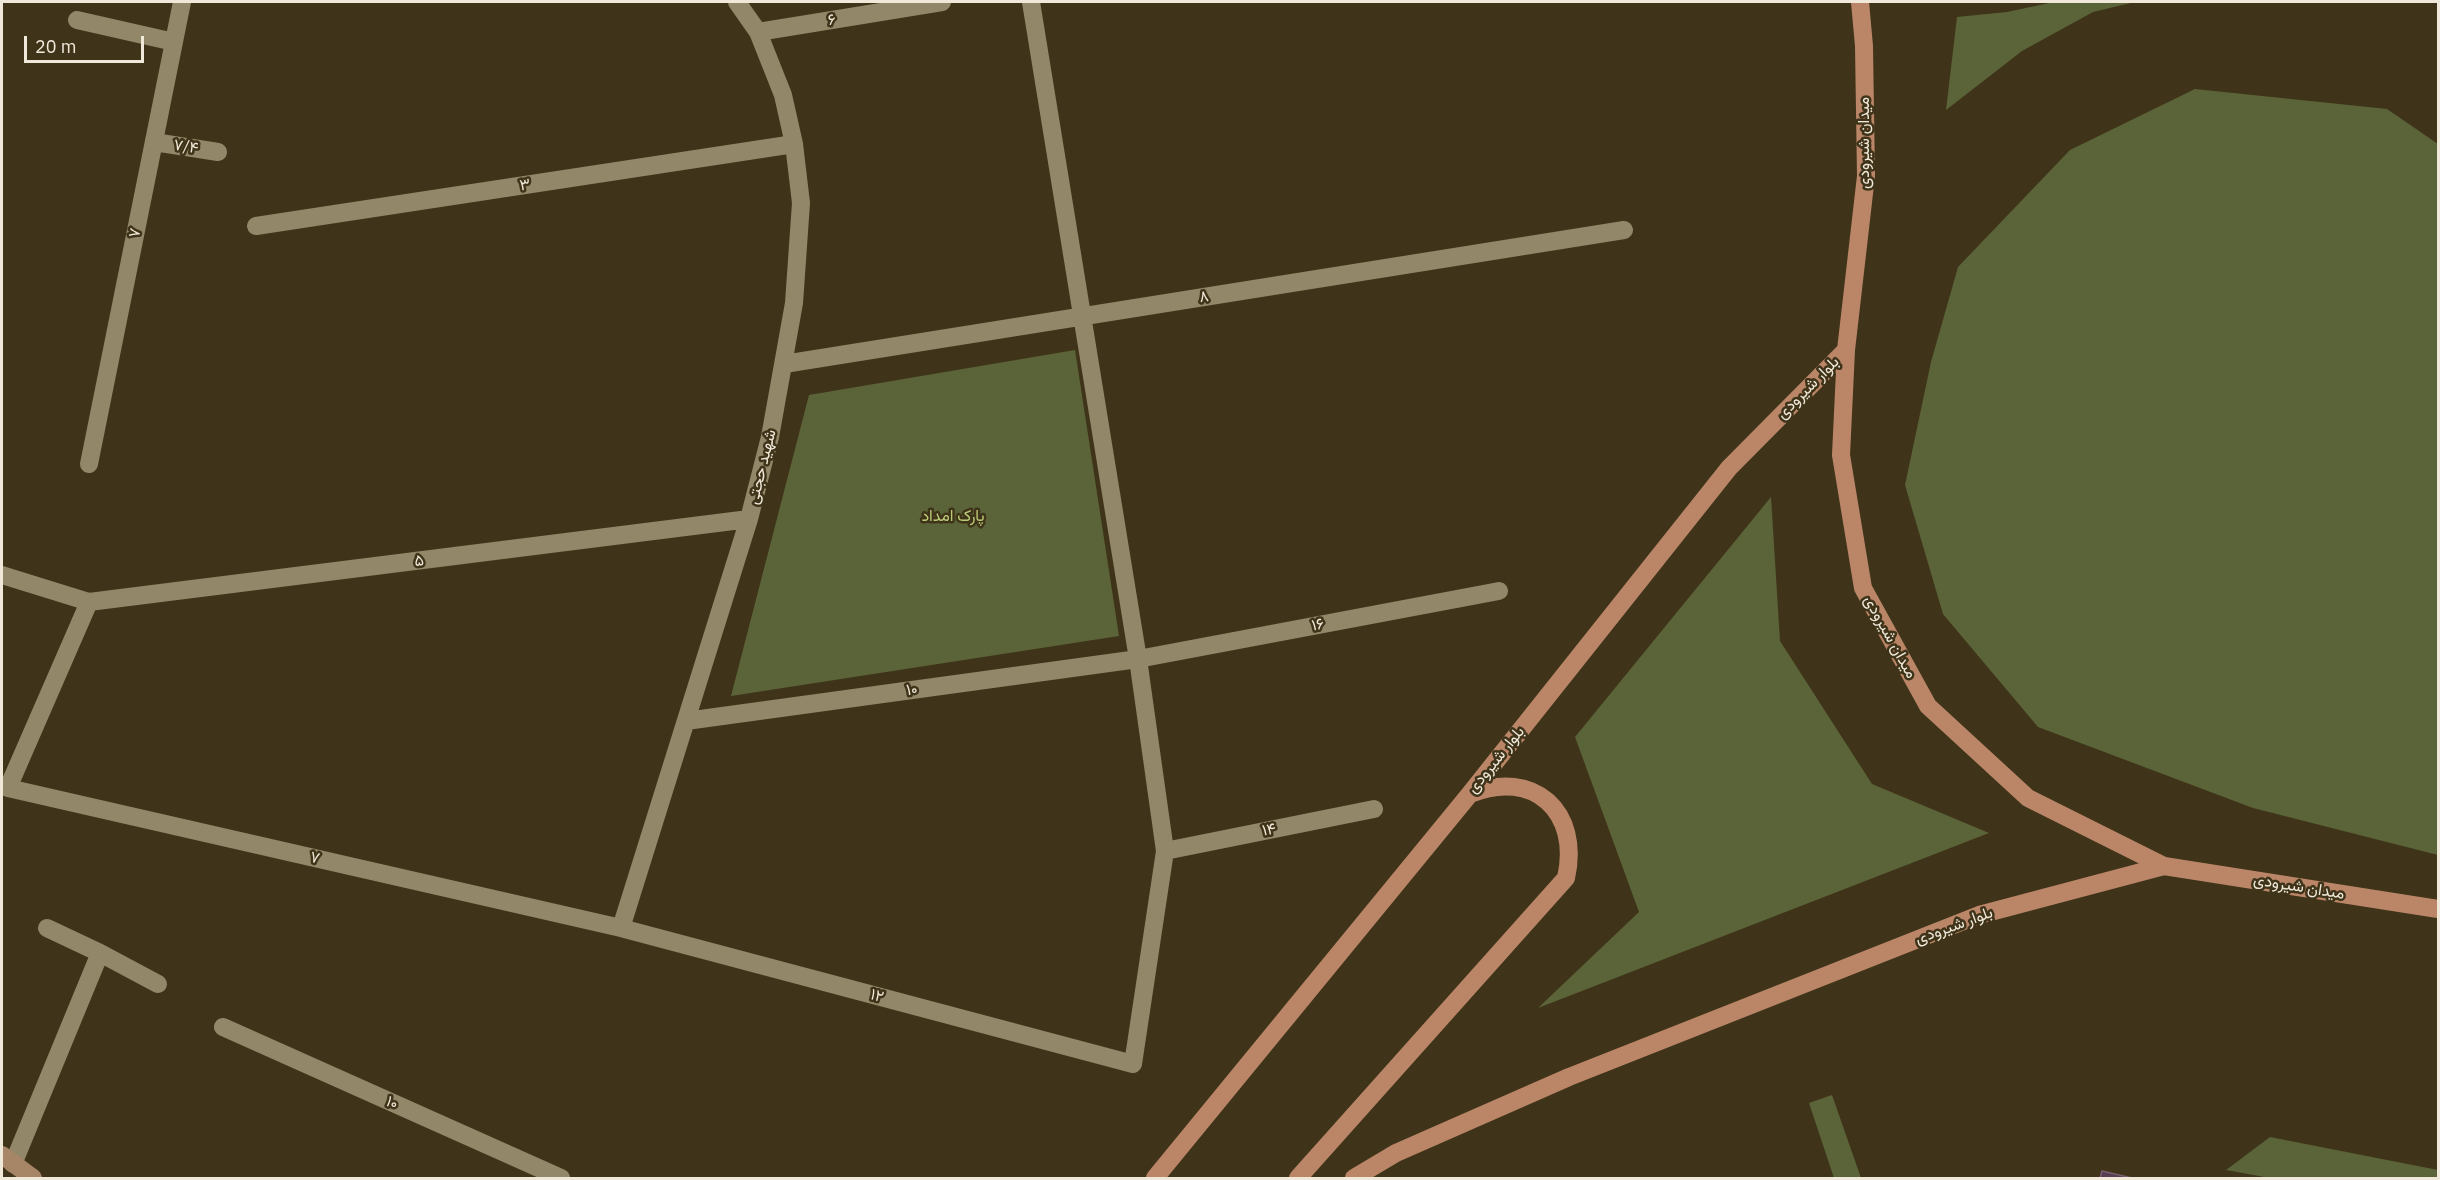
<!DOCTYPE html>
<html>
<head>
<meta charset="utf-8">
<style>
	body { margin:0 }
	#map { position:relative; width:2440px; height:1180px; overflow:hidden; background:#3f3419; font-family:"IBM Plex Sans",sans-serif }
	canvas { display:block }
	.frame { position:absolute; inset:0; border:3px solid #f0e9d9; pointer-events:none }
	.scale { position:absolute; left:24px; top:36px; width:120px; height:27px; box-sizing:border-box; border:3px solid #f0e9d9; border-top:0; padding-left:8px; font-size:18px; line-height:21px; white-space:nowrap; color:#f0e9d9; -webkit-text-stroke:4px #3f3419; paint-order:stroke }
</style>
</head>
<body>
<div id="map">
<canvas width="2440" height="1180"></canvas>
<div class="frame"></div>
<div class="scale">20 m</div>
</div>
<script>
const ctx = document.querySelector('canvas').getContext('2d');
ctx.lineJoin = 'round';
function fill(path, color) { ctx.fillStyle = color; ctx.fill(path, 'evenodd'); }
function strokePath(path, color, width, dash) { ctx.strokeStyle = color; ctx.lineWidth = width; ctx.lineCap = dash ? 'butt' : 'round'; ctx.setLineDash(dash || []); ctx.stroke(path); }
function drawText(font, color, halo, rows, align = 'center') {
  ctx.font = font + ' "IBM Plex Sans",Vazirmatn,sans-serif'; ctx.lineWidth = 5; ctx.setLineDash([]); ctx.textBaseline = 'middle'; ctx.strokeStyle = halo; ctx.fillStyle = color; for (const [text, x, y, turn = 0] of rows) {
    ctx.save(); ctx.translate(x, y); ctx.rotate((+turn || 0) * Math.PI / 180); ctx.textAlign = isNaN(turn) ? turn : align; if (halo) ctx.strokeText(text, 0, 0); ctx.fillText(text, 0, 0); ctx.restore();
  }
}
const green = new Path2D(`
	M2054,2H2135L2093,12L2022,51L1946,110L1957,17L2007,12Z
	M2195,89L2387,109L2438,144V855L2253,808L2038,727L1943,614L1905,485L1931,362L1958,267L2070,150Z
	M1075,350L1119,636L731,696L809,395Z
	M1771,497L1780,641L1872,784L1989,833L1538,1008L1639,912L1575,737Z
	M1832,1095L1861,1178H1834L1809,1103Z
	M2270,1137L2438,1170V1178H2270L2226,1170Z`);
const building = new Path2D(`
	M2102,1171L2132,1178H2100Z`);
const lane = new Path2D(`
	M47,928L100,953L158,984
	M13,1164L100,953`);
const street = new Path2D(`
	M77,20L174,42
	M758,32L942,2
	M154,142L218,152
	M256,226L794,144
	M784,364L1624,230
	M89,464L182,2
	M2,575L89,602L749,519
	M89,602L8,788L621,928L1133,1064L1165,851L1138,659L1031,2
	M686,721L1138,659L1499,591
	M1165,851L1374,809
	M621,928L749,519L770,437L794,303L801,203L794,144L783,95L758,32L737,2
	M223,1027L561,1178`);
const secondary = new Path2D(`
	M2,1155L33,1178`);
const primary = new Path2D(`
	M1860,2L1864,46L1866,176L1846,350L1841,455L1863,588L1928,706L2028,798L2164,866L2438,909
	M1155,1178L1469,795L1729,468L1846,350
	M1298,1178L1566,878C1581,812 1534,768 1470,794
	M1354,1178L1396,1153L1569,1077L1979,915L2164,866`);
const streetNames = [
	["۶",832,20,-9],
	["میدان شیرودی",1864,143,-90],
	["۷/۴",186,147,9],
	["۳",525,185,-9],
	["۷",135,233,-79],
	["۸",1204,297,-9],
	["بلوار شیرودی",1808,388,-45],
	["شهید حجتی",762,467,-76],
	["۵",419,561,-7],
	["۱۶",1318,625,-11],
	["میدان شیرودی",1890,637,61],
	["۱۰",912,690,-8],
	["بلوار شیرودی",1496,760,-51],
	["۱۴",1269,830,-11],
	["۷",315,858,13],
	["میدان شیرودی",2299,887,9],
	["بلوار شیرودی",1954,926,-20],
	["۱۲",877,996,15],
	["۱۰",392,1103,24]
];
const parkNames = [
	["پارک امداد",953,516]
];
fill(green, '#5b6438');
fill(building, '#573e50');
strokePath(building, '#795d70', 1.5);
strokePath(lane, '#938769', 18);
strokePath(street, '#938769', 18);
strokePath(secondary, '#a78668', 18);
strokePath(primary, '#bb8668', 18);
drawText('16px', '#f0e9d9', '#3f3419', streetNames);
drawText('16px', '#bc7', '#3f3419', parkNames);
</script>
</body>
</html>
